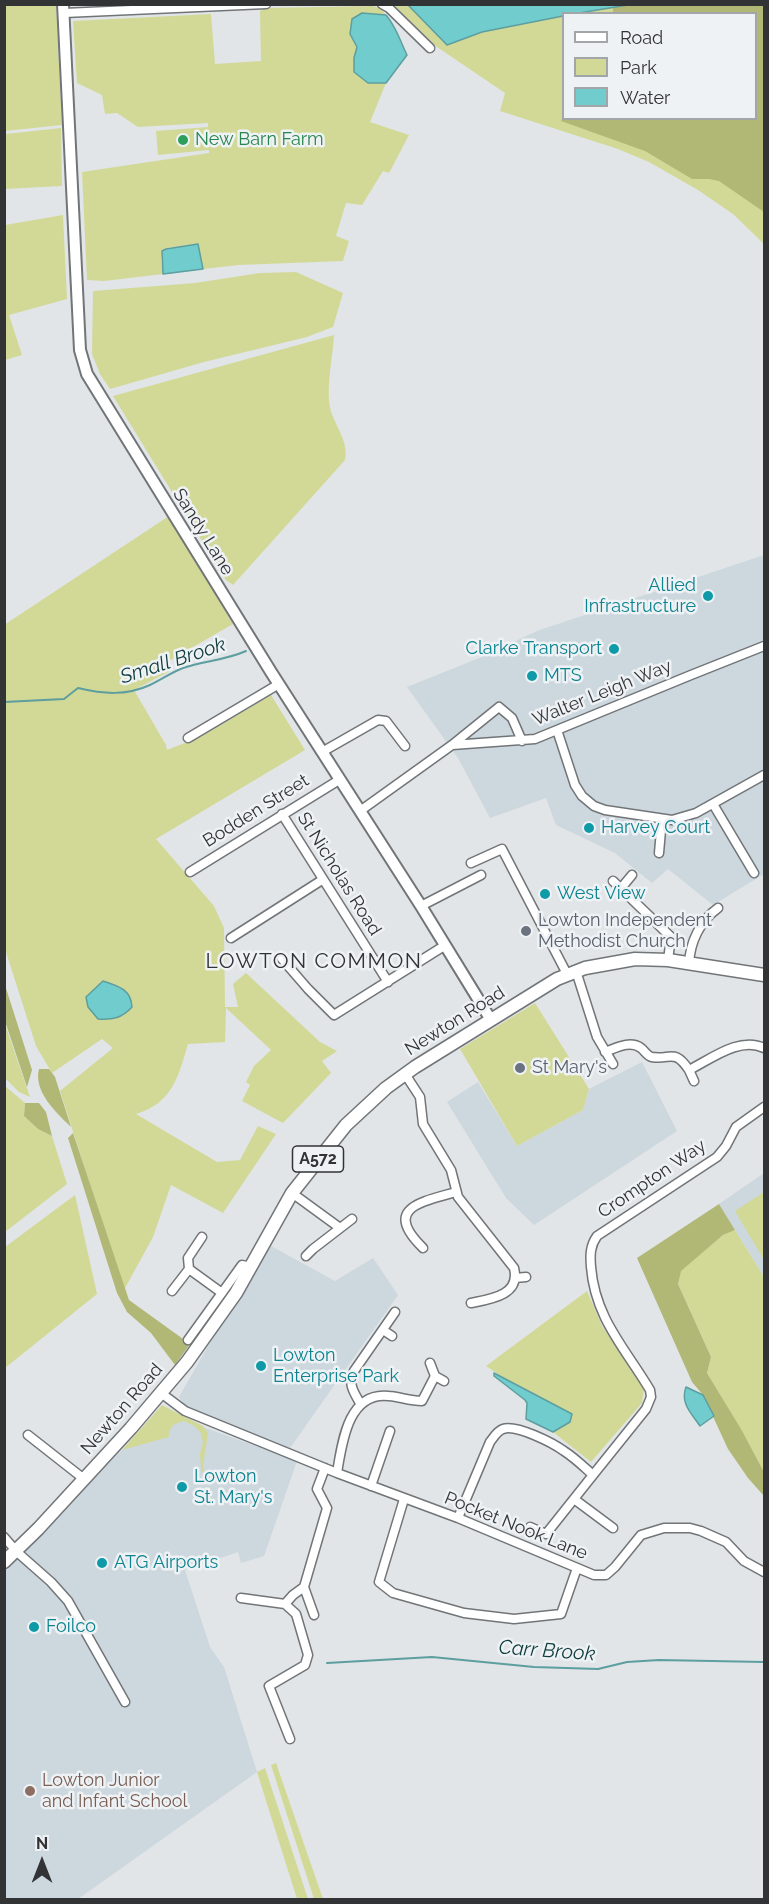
<!DOCTYPE html>
<html>
<head>
<meta charset="utf-8">
<style>
	body { margin:0 }
	#map { position:relative; width:769px; height:1904px; overflow:hidden; background:#e1e5e8; font-family:Raleway,sans-serif }
	canvas { display:block }
	.frame { position:absolute; inset:0; border:6px solid #323335; pointer-events:none }
	.legend { position:absolute; left:562px; top:12px; width:195px; height:108px; box-sizing:border-box; background:#eef2f5; border:2px solid #a3a6a8; margin:0; padding:8px 10px; list-style:none; font-size:18px; color:#323335 }
	.legend li { display:flex; align-items:center; gap:12px; height:30px }
	.legend b { width:30px; border:2px solid #a3a6a8 }
	.north { position:absolute; left:12px; top:1832px; width:60px; height:60px; -webkit-text-stroke:4px #eef2f5; paint-order:stroke; rotate:0deg; font-size:16px; font-weight:700; line-height:24px; text-align:center; color:#323335 }
	.north::after { content:''; display:block; margin:auto; width:21px; height:27px; background:#323335; clip-path:polygon(50% 0,100% 100%,50% 72%,0 100%) }
</style>
</head>
<body>
<div id="map">
<canvas width="769" height="1904"></canvas>
<div class="frame"></div>
<ul class="legend">
<li><b style="height:8px;background:#fff"></b>Road</li>
<li><b style="height:16px;background:#d2d996"></b>Park</li>
<li><b style="height:16px;background:#70cccd"></b>Water</li>
</ul>
<div class="north">N</div>
</div>
<script>
const ctx = document.querySelector('canvas').getContext('2d');
ctx.lineJoin = 'round';
function fill(path, color) { ctx.fillStyle = color; ctx.fill(path, 'evenodd'); }
function strokePath(path, color, width, dash) { ctx.strokeStyle = color; ctx.lineWidth = width; ctx.lineCap = dash ? 'butt' : 'round'; ctx.setLineDash(dash || []); ctx.stroke(path); }
function drawText(font, color, halo, rows, align = 'center') {
  ctx.font = font + ' Raleway,sans-serif'; ctx.lineWidth = 5; ctx.setLineDash([]); ctx.textBaseline = 'middle'; ctx.strokeStyle = halo; ctx.fillStyle = color; for (const [text, x, y, turn = 0] of rows) {
    ctx.save(); ctx.translate(x, y); ctx.rotate((+turn || 0) * Math.PI / 180); ctx.textAlign = isNaN(turn) ? turn : align; if (halo) ctx.strokeText(text, 0, 0); ctx.fillText(text, 0, 0); ctx.restore();
  }
}
const built = new Path2D(`
	M764,555V874L713,905L668,869L652,883L615,853L556,825L546,798L490,818L458,758L407,687L484,656L537,631Z
	M642,1062L677,1131L534,1225L506,1198L447,1102L478,1082L517,1146L583,1110L589,1089Z
	M764,1173V1277L719,1204Z
	M271,1246L335,1281L373,1258L398,1295L290,1448L186,1407L179,1397L232,1304Z
	M178,1418L297,1461L264,1556L241,1563L238,1552L185,1570L210,1647L224,1667L257,1772L78,1899L5,1900V1564L122,1450Z`);
const green = new Path2D(`
	M4,5H56L62,125L5,131Z
	M391,5H764V244L733,214L698,190L649,162L618,149L500,111L505,93L437,47L395,6ZM564,14H756V118H564Z
	M373,6L381,9L386,15L378,14L350,34L357,47L354,58L368,83H386L370,122L409,135L389,173L383,171L362,205L346,203L336,236L349,241L343,261L239,265L203,269L197,244L166,248L161,258L163,274L104,281L87,280L82,172L209,153V150L158,155L156,131L208,127V123L138,127L117,113L105,114L102,95L77,83L73,21L211,14L215,64L261,61L260,11L265,8Z
	M61,128L62,186L5,189V134Z
	M63,215L67,299L9,315L22,355L5,360V225Z
	M296,272L343,293L333,327L307,337L204,362L110,389L100,374L92,354L93,291L195,283L260,273Z
	M334,335C333,357 325,391 331,411C336,428 349,442 345,460L233,585L226,580L113,396Z
	M169,516L233,624L167,662L170,671L134,690L166,745L167,750L202,736L271,695L305,750L156,839L214,906L224,928L225,1007H238L233,984L246,973L320,1042L337,1051L322,1061L331,1073L283,1123L242,1101L250,1085L246,1082L254,1066L271,1050L226,1008L225,1042L188,1044C178,1078 172,1103 136,1114L217,1162L240,1160L258,1126L276,1134L223,1213L171,1185L153,1237L124,1290L60,1091L113,1048L102,1039L52,1073L36,1046L5,949L4,625Z
	M535,1003L589,1089L583,1110L517,1146L460,1049Z
	M4,1021L30,1097L19,1092L5,1078Z
	M5,1086L25,1103L24,1116L38,1129L52,1136L67,1184L5,1232Z
	M764,1192V1260L735,1211Z
	M75,1195L97,1294L5,1368V1247Z
	M735,1230L764,1277V1472L740,1428L707,1373L711,1357L678,1284L680,1271L723,1235Z
	M587,1291L602,1326L644,1388L642,1403L591,1462L553,1432L570,1422L486,1366Z
	M162,1405L203,1426L208,1433L203,1466L206,1479L201,1469L200,1454L203,1442L201,1433L193,1425L183,1421L173,1425L169,1432V1437L122,1450Z
	M276,1763L323,1899H314L271,1765Z
	M265,1768L308,1899H297L257,1772Z`);
const forest = new Path2D(`
	M628,4L764,5V212L719,181L709,179H692L645,151L561,121L563,117L564,118H756V14H613V7Z
	M5,985L32,1070L27,1087L5,1021Z
	M39,1069H49L55,1077L71,1127C57,1113 33,1092 39,1069Z
	M25,1103H39L46,1112L52,1136L38,1129L24,1116Z
	M73,1133L129,1300L190,1344L175,1365L151,1333L127,1312L117,1293L68,1138Z
	M719,1204L735,1230L723,1235L681,1271L678,1284L711,1357L707,1373L741,1429L764,1472V1496L748,1478L728,1449L703,1395L692,1382L637,1258Z`);
const water = new Path2D(`
	M408,5H628L579,13L564,14L563,16L482,32L447,45Z
	M362,13L386,15C397,28 400,41 407,55L386,83H368L354,72V58L357,47L350,34L352,19Z
	M198,244L203,269L163,274L162,251L166,249Z
	M103,981C118,986 131,989 132,1007C122,1018 113,1020 98,1019L88,1007L86,997Z
	M494,1373L572,1414L570,1422L553,1432L526,1419L527,1403L525,1400L494,1376Z
	M686,1387L703,1395L714,1416L700,1426C691,1413 680,1403 686,1387Z`);
const stream = new Path2D(`
	M4,702L64,699L78,688C103,694 126,696 150,685C161,680 172,672 183,668C204,661 226,660 246,651
	M327,1663L432,1657L534,1667L598,1669L627,1662L659,1660L764,1662`);
const minor = new Path2D(`
	M382,4L389,8L430,48
	M64,13L266,4
	M557,730L575,785L582,796L594,806L605,810L672,820L696,813L764,775
	M188,738L279,684
	M452,745L499,707L512,718L522,741
	M322,752L378,720L386,721L405,746
	M713,804L754,873
	M360,811L452,745L535,739L691,675L764,646
	M282,814L388,982
	M659,853L662,819
	M471,863L502,849L567,974
	M190,872L339,780
	M613,881L671,937L668,960
	M622,887L632,875
	M421,906L481,875
	M231,938L322,880
	M282,959L308,989L334,1015L444,946
	M689,964C690,942 700,921 718,908
	M576,971L597,1037L613,1064
	M605,1052C616,1048 630,1040 641,1048C645,1051 647,1056 652,1057C671,1060 674,1048 689,1070C711,1059 740,1036 764,1048
	M689,1070L694,1081
	M405,1074L420,1097L423,1124L451,1170L458,1197L514,1268C521,1295 491,1299 471,1303
	M292,1193L340,1228
	M423,1248C382,1208 421,1202 456,1192
	M306,1256L313,1249L352,1219
	M189,1269L188,1258L202,1237
	M515,1278L526,1277
	M172,1291L189,1269L222,1293
	M383,1330L392,1336
	M188,1340L242,1265L251,1267
	M435,1376L444,1381
	M161,1393L185,1411L337,1473L458,1518L594,1575H606L615,1567L641,1535L664,1528H690L701,1531L726,1542L744,1561L764,1572
	M360,1403C353,1391 348,1384 354,1371L395,1312
	M28,1435L84,1479
	M337,1473C342,1443 348,1391 389,1396C401,1397 409,1401 422,1401L435,1376L430,1363
	M371,1486L390,1431
	M404,1499L379,1582L393,1593L464,1613L514,1619L561,1614L577,1568
	M574,1499L613,1528
	M458,1518L490,1442C494,1437 497,1431 503,1429C516,1424 553,1443 564,1451C575,1458 584,1467 593,1475L646,1409L651,1397L650,1390C625,1348 595,1318 591,1267C590,1255 590,1246 597,1236L717,1157L726,1146L736,1127L764,1107
	M530,1527L546,1534L593,1475
	M4,1537L17,1552L51,1582L68,1601L125,1702
	M241,1598L285,1604
	M314,1615L304,1587L327,1508L317,1489L325,1468
	M290,1739L269,1686L305,1665L308,1655L296,1614L285,1604L293,1595L304,1587`);
const tertiary = new Path2D(`
	M63,4L80,350L87,374L271,672L421,906L491,1020`);
const primary = new Path2D(`
	M4,1562L38,1529L131,1428L187,1362L236,1293L292,1193L346,1125L386,1088L415,1067L557,979L585,968L635,959L668,960L764,975`);
const markers = [
	[183,140,6,"#2e9e5b"],
	[708,596,6,"#0f9aa8"],
	[614,649,6,"#0f9aa8"],
	[532,676,6,"#0f9aa8"],
	[589,828,6,"#0f9aa8"],
	[545,894,6,"#0f9aa8"],
	[526,931,6,"#6b7280"],
	[520,1068,6,"#6b7280"],
	[261,1366,6,"#0f9aa8"],
	[182,1487,6,"#0f9aa8"],
	[102,1563,6,"#0f9aa8"],
	[34,1627,6,"#0f9aa8"],
	[30,1791,6,"#8d6e63"]
];
const shields = [
	[318,1159,51]
];
const shieldNames = [
	["A572",318,1159]
];
const leisureNames = [
	["New Barn Farm",195,140]
];
const streetNames = [
	["Sandy Lane",203,532,58],
	["Walter Leigh Way",602,693,-22],
	["Bodden Street",256,811,-32],
	["St Nicholas Road",339,874,58],
	["Newton Road",455,1021,-32],
	["Crompton Way",652,1179,-34],
	["Newton Road",122,1409,-49],
	["Pocket Nook Lane",516,1526,22]
];
const cultureNames = [
	["Allied",696,586,"right"],
	["Infrastructure",696,607,"right"],
	["Clarke Transport",602,649,"right"],
	["MTS",544,676],
	["Harvey Court",601,828],
	["West View",557,894],
	["Lowton",273,1356],
	["Enterprise Park",273,1377],
	["Lowton",194,1477],
	["St. Mary's",194,1498],
	["ATG Airports",114,1563],
	["Foilco",46,1627]
];
const worshipNames = [
	["Lowton Independent",538,921],
	["Methodist Church",538,942],
	["St Mary's",532,1068]
];
const educationNames = [
	["Lowton Junior",42,1781],
	["and Infant School",42,1802]
];
const waterNames = [
	["Small Brook",173,661,-18],
	["Carr Brook",547,1651,4]
];
const quarterNames = [
	["LOWTON COMMON",314,962]
];
fill(built, '#cdd7de');
fill(green, '#d2d996');
fill(forest, '#b1b775');
fill(water, '#70cccd');
strokePath(water, '#5d9e9f', 1.5);
strokePath(stream, '#5d9e9f', 2);
strokePath(minor, '#717577', 11);
strokePath(tertiary, '#717577', 14);
strokePath(primary, '#717577', 15);
strokePath(minor, '#fff', 8);
strokePath(tertiary, '#fff', 10);
strokePath(primary, '#fff', 12);
for (const [x, y, r, color] of markers) { const dot = new Path2D(); dot.arc(x, y, r, 0, 2 * Math.PI); ctx.fillStyle = color; ctx.fill(dot); strokePath(dot, '#eef2f5', 2); }
for (const [x, y, w] of shields) { const box = new Path2D(); box.roundRect(x - w / 2, y - 13, w, 26, 4.5); ctx.fillStyle = '#eef2f5'; ctx.fill(box); strokePath(box, '#323335', 1.5); }
drawText('bold 16px', '#323335', null, shieldNames);
drawText('18px', '#27864d', '#eef2f5', leisureNames, 'left');
drawText('18px', '#323335', '#eef2f5', streetNames);
drawText('18px', '#0d838f', '#eef2f5', cultureNames, 'left');
drawText('18px', '#5b616d', '#eef2f5', worshipNames, 'left');
drawText('18px', '#785e54', '#eef2f5', educationNames, 'left');
drawText('italic 20px', '#113d3e', '#eef2f5', waterNames);
ctx.letterSpacing = '1.5px';
drawText('21px', '#323335', '#eef2f5', quarterNames);
ctx.letterSpacing = '0px';
</script>
</body>
</html>
